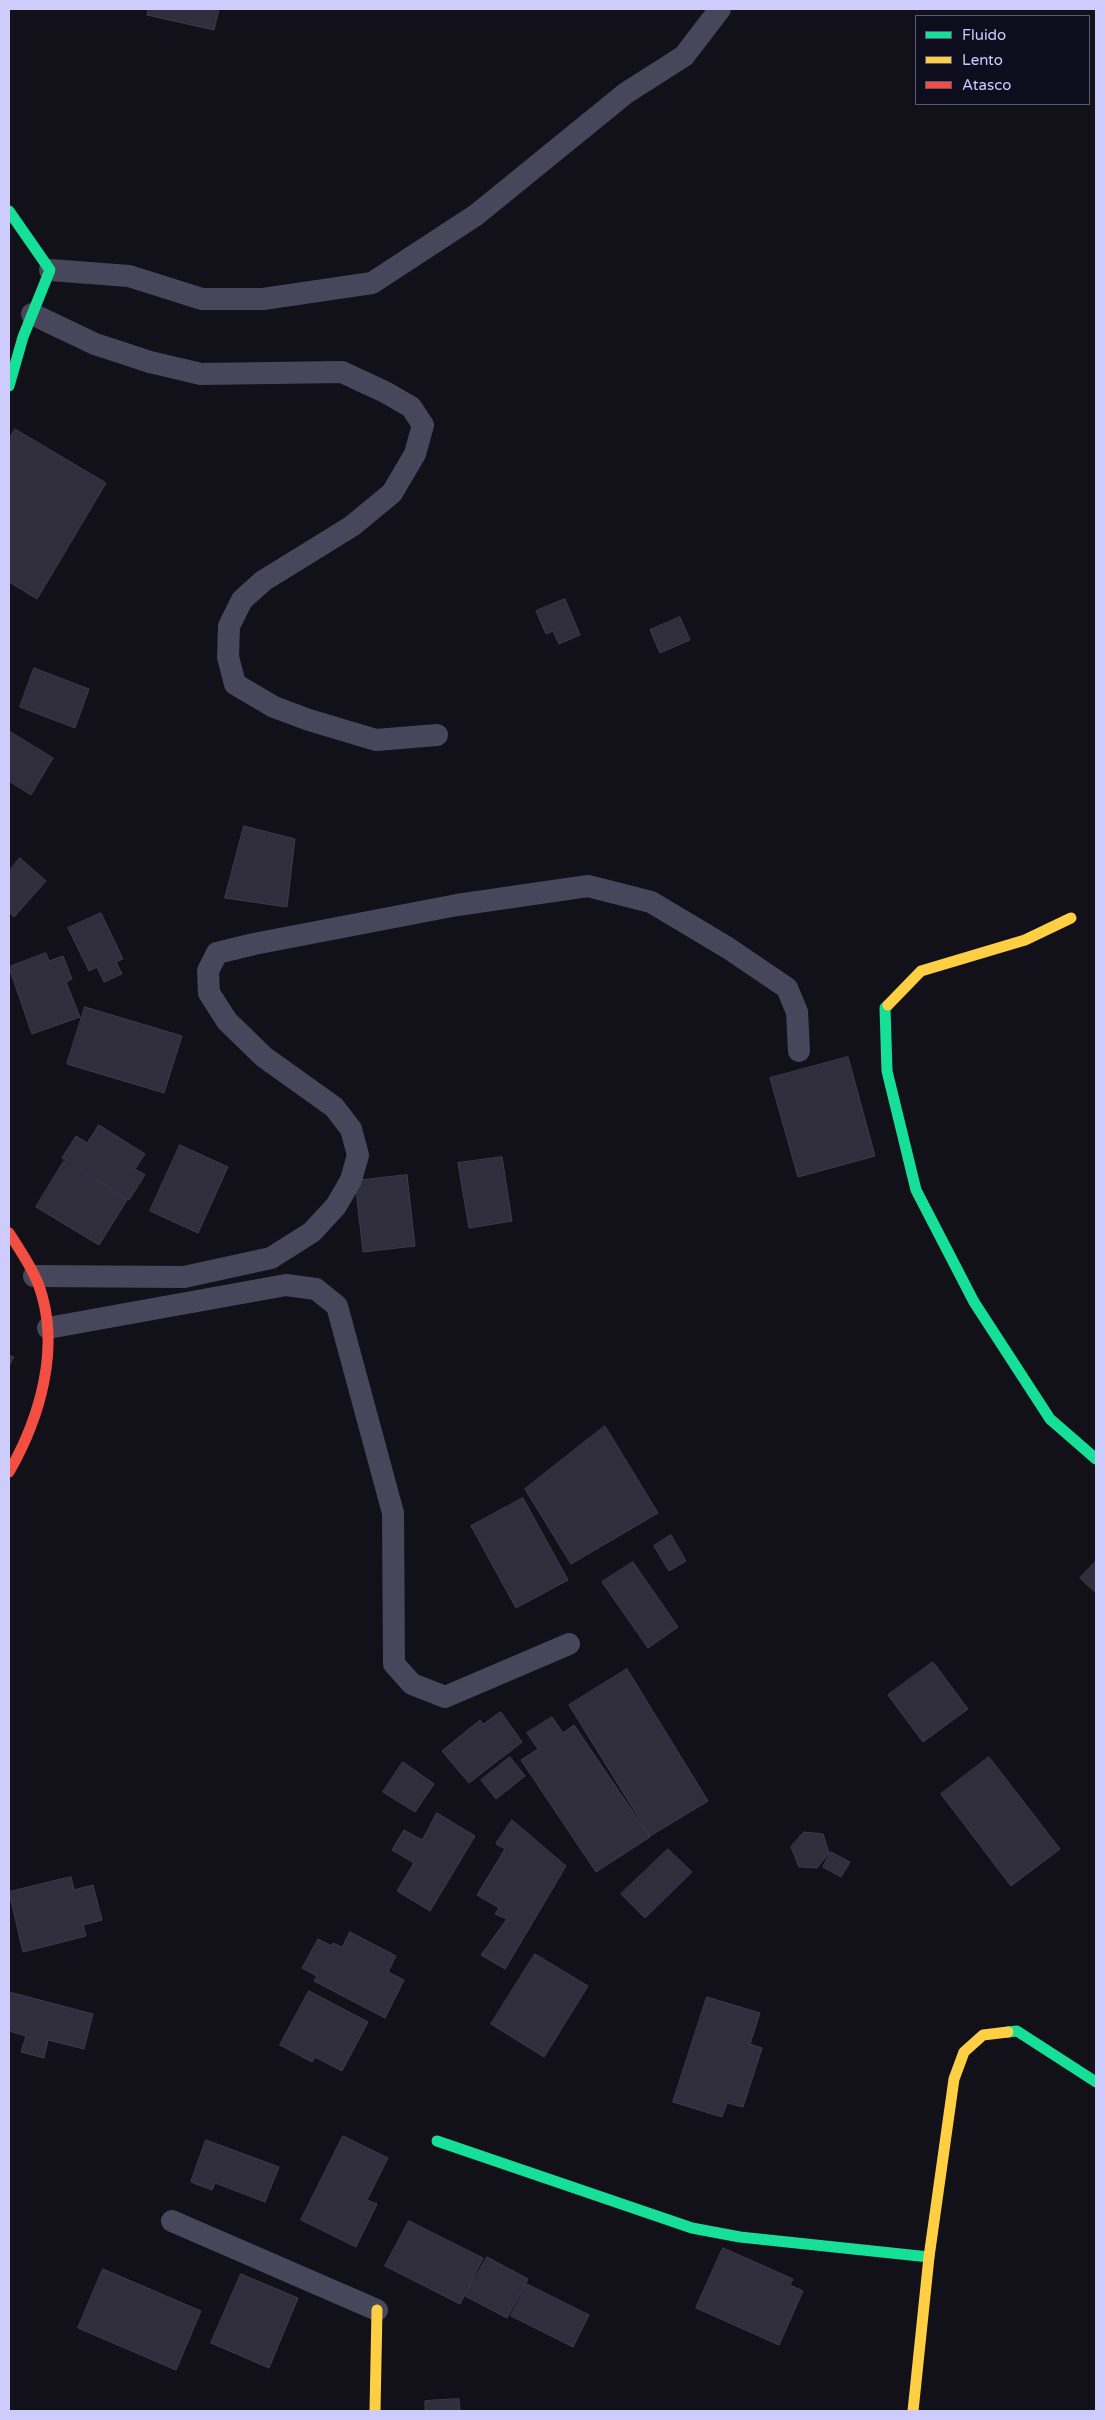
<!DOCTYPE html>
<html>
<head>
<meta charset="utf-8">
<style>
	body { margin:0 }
	#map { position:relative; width:1105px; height:2420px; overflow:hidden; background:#12111a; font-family:"Varela Round",sans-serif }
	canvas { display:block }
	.frame { position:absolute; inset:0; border:10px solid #cdccfd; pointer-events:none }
	.legend { position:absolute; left:915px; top:15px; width:175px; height:90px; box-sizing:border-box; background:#0e0d1e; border:1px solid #5a5977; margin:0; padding:6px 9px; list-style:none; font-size:15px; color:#cdccfd }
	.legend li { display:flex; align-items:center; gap:10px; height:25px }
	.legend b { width:25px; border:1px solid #5a5977 }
</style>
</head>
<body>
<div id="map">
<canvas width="1105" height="2420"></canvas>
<div class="frame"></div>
<ul class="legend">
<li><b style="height:6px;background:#16e098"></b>Fluido</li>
<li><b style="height:6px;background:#ffcf43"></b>Lento</li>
<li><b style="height:6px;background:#f24e42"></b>Atasco</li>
</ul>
</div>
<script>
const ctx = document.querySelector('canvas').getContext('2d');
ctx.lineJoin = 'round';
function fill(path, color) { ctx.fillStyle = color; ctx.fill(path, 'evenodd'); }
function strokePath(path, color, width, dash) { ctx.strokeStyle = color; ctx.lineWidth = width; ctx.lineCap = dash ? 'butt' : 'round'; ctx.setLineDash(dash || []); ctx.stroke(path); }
const building = new Path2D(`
	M149,9H219L214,30L147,15Z
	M15,429L106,483L37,599L9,582V440Z
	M565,599L580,635L559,644L553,631L546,634L536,611Z
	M680,617L690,640L660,653L650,630Z
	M34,668L89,689L75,728L20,707Z
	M9,731L53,758L31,795L9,781Z
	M244,826L295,839L287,907L225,898Z
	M20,858L46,881L14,917L9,912V871Z
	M101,913L123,959L116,962L122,974L104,982L97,967L89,971L68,928Z
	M46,953L49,961L63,956L72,979L66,982L80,1017L32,1034L9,967Z
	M85,1007L182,1036L164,1093L67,1064Z
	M848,1057L875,1156L798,1177L770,1078Z
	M99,1125L145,1154L135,1169L145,1175L129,1200L62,1158L76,1136L87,1143Z
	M180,1145L228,1167L198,1233L150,1211Z
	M502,1157L512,1221L469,1228L458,1163Z
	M64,1161L127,1200L99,1245L36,1207Z
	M407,1175L415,1246L363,1252L355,1181Z
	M9,1355L14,1357L9,1366Z
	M605,1426L658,1513L571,1564L525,1489Z
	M523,1498L568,1580L516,1608L471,1526Z
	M671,1535L686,1561L669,1571L654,1546Z
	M1096,1561V1593L1080,1578Z
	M633,1562L678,1627L648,1648L602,1582Z
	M933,1662L968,1709L923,1742L888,1695Z
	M627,1669L708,1801L650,1836L569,1705Z
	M501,1712L522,1742L469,1783L442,1751L480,1720L483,1724Z
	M552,1717L563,1733L574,1725L650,1837L596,1872L521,1760L538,1749L527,1733Z
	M510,1757L525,1776L496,1799L481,1780Z
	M989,1757L1060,1849L1011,1886L941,1794Z
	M403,1762L434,1784L415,1812L383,1792Z
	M437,1813L475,1836L430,1911L397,1891L414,1863L392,1850L404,1830L422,1840Z
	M512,1820L566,1866L505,1969L481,1955L507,1919L495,1914L499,1908L477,1895L505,1849L496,1844Z
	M804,1832L823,1834L829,1853L817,1868L799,1867L791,1847Z
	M668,1849L692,1872L645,1918L621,1894Z
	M831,1852L850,1862L841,1877L823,1867Z
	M71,1877L74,1890L93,1885L102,1920L83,1925L86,1936L23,1952L9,1892Z
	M350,1932L396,1956L388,1972L404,1980L385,2018L314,1981L317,1976L302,1968L318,1939L332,1946L333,1943L342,1947Z
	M535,1954L588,1986L544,2057L491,2024Z
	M309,1991L368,2022L342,2071L315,2057L312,2062L280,2045Z
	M9,1992L93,2014L84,2049L48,2040L44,2058L21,2052L26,2036L9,2031Z
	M707,1997L760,2013L750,2044L762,2048L743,2107L727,2103L722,2117L673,2102Z
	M343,2136L388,2158L367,2200L377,2204L356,2247L301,2220Z
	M206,2140L279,2167L265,2202L215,2183L212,2190L191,2182Z
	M409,2221L483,2258L460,2304L385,2266Z
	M723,2248L793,2279L790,2285L803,2291L779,2345L696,2308Z
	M487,2257L528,2279L507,2318L465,2296Z
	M103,2269L201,2311L176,2370L78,2328Z
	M241,2274L298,2298L269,2368L211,2343Z
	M527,2284L589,2315L573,2347L511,2316Z
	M459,2399L460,2411H425V2401Z`);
const lane = new Path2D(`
	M50,270L129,276L202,299H263L372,283L476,215L626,93L684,56L720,9
	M32,314L95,344L150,362L201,374L342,372L385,392L411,407L423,425L415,454L392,493L352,526L263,581L242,600L229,626L228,657L235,684L274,707L309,720L376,740L437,735
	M34,1276L184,1277L271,1258L312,1232L336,1206L351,1180L358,1155L351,1129L334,1107L264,1057L227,1021L209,993L208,971L217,953L254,944L457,905L588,886L651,902L728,948L787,988L797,1012L799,1051
	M48,1328L286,1285L316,1289L337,1306L393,1513L394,1664L412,1684L445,1697L569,1644
	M172,2221L377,2310`);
const fast = new Path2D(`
	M9,211L50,270L23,337L9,386
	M888,1005L885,1008L887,1071L916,1190L974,1302L1050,1419L1096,1459
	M1008,2032L1017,2031L1096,2082
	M437,2141L692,2228L740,2237L929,2257`);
const slow = new Path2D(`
	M888,1005L921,971L1025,940L1071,918
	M375,2411L377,2310
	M913,2411L929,2257L954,2079L964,2052L983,2035L1008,2032`);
const jam = new Path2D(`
	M9,1233C20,1250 32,1267 39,1286C61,1347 40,1418 9,1472`);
fill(building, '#302e3c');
strokePath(building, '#3d3b4e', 1);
strokePath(lane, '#46475b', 22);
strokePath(fast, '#16e098', 11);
strokePath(slow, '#ffcf43', 11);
strokePath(jam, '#f24e42', 11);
</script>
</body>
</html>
